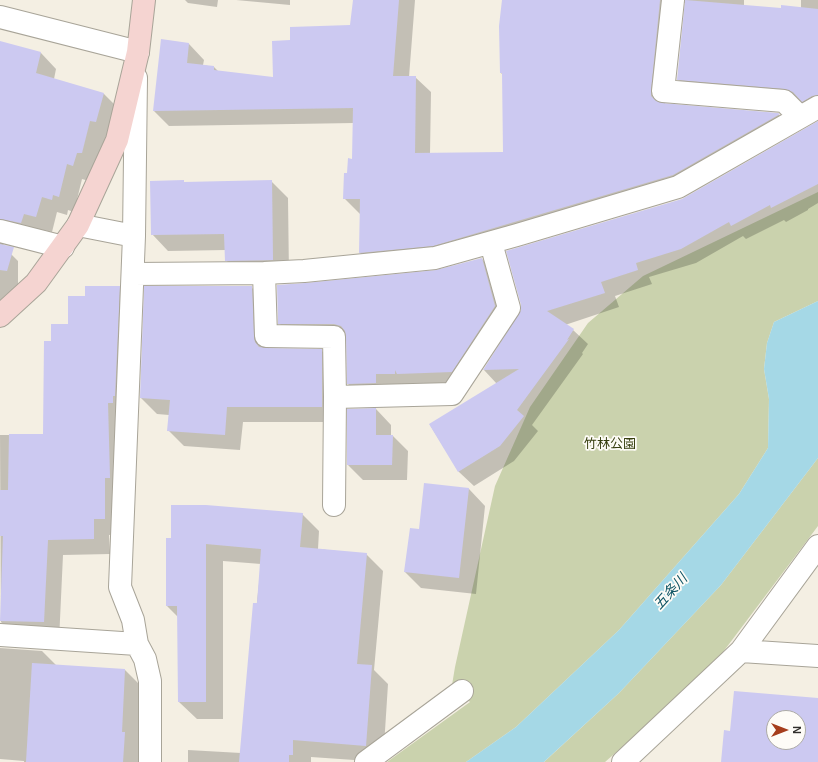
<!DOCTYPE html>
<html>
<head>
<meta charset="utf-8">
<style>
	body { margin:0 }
	#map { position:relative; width:818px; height:762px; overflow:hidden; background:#f4efe3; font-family:Arial,sans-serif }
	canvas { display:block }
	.north { position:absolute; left:766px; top:710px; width:40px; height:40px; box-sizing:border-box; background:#fefcf7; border:1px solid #acaaa5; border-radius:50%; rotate:90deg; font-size:11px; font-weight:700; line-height:16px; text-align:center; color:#312f2b }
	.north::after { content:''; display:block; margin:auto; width:14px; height:18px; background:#a63e1d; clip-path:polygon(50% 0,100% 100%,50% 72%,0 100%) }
</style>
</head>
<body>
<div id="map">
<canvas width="818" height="762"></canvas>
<div class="north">N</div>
</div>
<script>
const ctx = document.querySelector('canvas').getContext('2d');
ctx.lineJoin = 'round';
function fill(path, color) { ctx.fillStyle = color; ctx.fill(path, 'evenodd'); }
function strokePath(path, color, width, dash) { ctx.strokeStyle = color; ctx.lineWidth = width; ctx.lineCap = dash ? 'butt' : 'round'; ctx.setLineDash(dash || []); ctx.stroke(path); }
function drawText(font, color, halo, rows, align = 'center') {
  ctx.font = font + ' Arial,"Noto Sans JP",sans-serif'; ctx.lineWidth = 3.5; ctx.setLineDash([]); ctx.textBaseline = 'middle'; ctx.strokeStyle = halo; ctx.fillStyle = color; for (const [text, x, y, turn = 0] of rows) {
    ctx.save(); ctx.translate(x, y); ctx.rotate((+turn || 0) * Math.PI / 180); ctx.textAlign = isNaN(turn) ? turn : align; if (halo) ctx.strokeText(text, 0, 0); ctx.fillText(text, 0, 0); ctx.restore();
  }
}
const green = new Path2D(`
	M818,192V301L774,322L767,343L764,369L769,399L768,448L739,494L619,630L516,727L466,762H387L470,702L452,685L455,667L495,486L530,407L588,323L643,276Z
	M818,458V526L720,656L684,693L605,762H544L619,693L721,585Z`);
const water = new Path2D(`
	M818,301V458L721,585L619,693L546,760L544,762H466L516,727L619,630L739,494L768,448L769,399L764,369L767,343L774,322Z`);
const shadow = new Path2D(`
	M185,0H218L217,7L188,3Z
	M236,0H290V5Z
	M354,0H415L409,77H415L431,92L430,154L504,153L503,75L501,73L503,0H744V6L782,9L801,8V0H818V116L693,94L678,79L686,3H684L678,7L675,14L665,105L778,114L794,130L688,190L375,268L360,253V214L344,198L348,175L353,160L354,123L169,126L154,111L162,40L189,44L204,60L203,65L214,67L219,72L274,78L291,41L351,26Z
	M3,43L41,53L56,69L54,79L104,94L119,109L111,137L106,136L97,168L89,181L82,179L74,212L68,210L67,215L57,212L52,232L39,229L37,238H6L3,246L18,261V290L0,305V56Z
	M818,123V203L808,209V210L786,222L784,220L746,239L743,236L696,263L649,277L652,284L615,296L619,307L565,325L573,330L588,344L582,353L583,354L532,425L538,431L514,461L474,486L459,472L430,425L497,384L484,370L522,311L684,199Z
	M183,181L185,183L271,181L288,198L289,276L242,277L226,260V250L168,251L152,234Z
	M482,259L498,275L511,323L468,387L365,400L348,384V340H295L279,323L436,271Z
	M119,287L135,303L121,534L109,535L110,554L63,555L59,641L17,638L1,622L0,435H44L52,342L69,325L86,297Z
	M251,287L268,303L269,350H321L337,366L338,422H243L240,450L184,446L168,430L169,415L157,414L141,398Z
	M376,409L391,425V436H393L408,451L407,480H363L348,465Z
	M425,484L469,489L485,506L476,594L421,588L405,572L420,530Z
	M302,514L319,531L318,549L366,554L383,571L374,670L388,684L383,762L311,757V762H188V750L241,753L261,564L223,561V719H197L179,702L178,617L167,606V539Z
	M0,648L42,651L57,666L125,670L141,686L138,747L140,749V762H24V761L0,759Z`);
const building = new Path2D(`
	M353,0H399L393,76H416L415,153L503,152L502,73H500L499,26L502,0H660L651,90V96L656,101L662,103L778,113L780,114L673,175L433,246L359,253L360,199H343L344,173H347L348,158L352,159L353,108L153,111L161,39L189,43L187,63L214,66V70L273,77L272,41L290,40V27L350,25Z
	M685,0L781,8V5L818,9V95L812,96L802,102L793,92L785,89L677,80Z
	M0,41L41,52L36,73L104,93L96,122L90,121L82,153H77L73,166L67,164L59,197L53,195L52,200L42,197L36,217L24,214L21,223L0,219Z
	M818,121V184L771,208L770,205L731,226L729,222L681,249L636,263L638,270L601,282L605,293L547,311L574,329L567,340L569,339L517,410L524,416L500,446L458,472L429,424L519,369L483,370L521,310V305L506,251L682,199Z
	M184,180V182L272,180L273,260L225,261L224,234L151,235L150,181Z
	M0,244L14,247L7,271L0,270Z
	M482,258L495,306L452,372L397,374L395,370V374H376V383L347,384L346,337L345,331L341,326L334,324H278L277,285L305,283L436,270Z
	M85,286H120L115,396H113V403H108L110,478H105V519H94V539L48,540L44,622L0,621L3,536H0V490H8L9,434H43L44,341H51V324H68V296H85Z
	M144,286H252L254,336L255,342L259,347L266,348L322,349V407H227L225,435L167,431L170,400L140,398Z
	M376,408V435H393L392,465H347V409Z
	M424,483L469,488L459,578L404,572L410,528L419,529Z
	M171,505H206L303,513L300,547L367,553L357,664L372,665L366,746L293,740V755H289V762H239L253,603H257L261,549L206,544V702H178L177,606H166V538H171Z
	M32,663L125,669L122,732H125L123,762H26Z
	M734,691L818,698V762H721L724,730L730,731ZM774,718H798V742H774Z`);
const street = new Path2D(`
	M673,0L663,91L784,101L800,117
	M0,17L138,52
	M78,225L134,236L120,587L133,620L137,644L145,659L150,681V762
	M0,231L63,247
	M134,236L136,78
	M264,273L266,336L334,337L335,397L334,505
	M133,274L264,273L304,271L435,258L517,235L678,187L818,107
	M335,397L452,394L509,308L491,243
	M0,635L137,644
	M741,651L818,656
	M366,762L462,691
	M623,762L741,651L818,546`);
const secondary = new Path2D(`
	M0,316L36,283L78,225L117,140L138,52L144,0`);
const parkNames = [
	["竹林公園",610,444]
];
const waterNames = [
	["五条川",671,592,-48]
];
fill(green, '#cad2ad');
fill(water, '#a5d8e6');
fill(shadow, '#0003');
fill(building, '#ccc9f1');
strokePath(street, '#a8a498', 24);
strokePath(secondary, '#a8a498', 24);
strokePath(street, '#fff', 22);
strokePath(secondary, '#f5d4d1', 22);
drawText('13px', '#363e0e', '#fefcf7', parkNames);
drawText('italic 14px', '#0f5565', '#fefcf7', waterNames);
</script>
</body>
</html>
